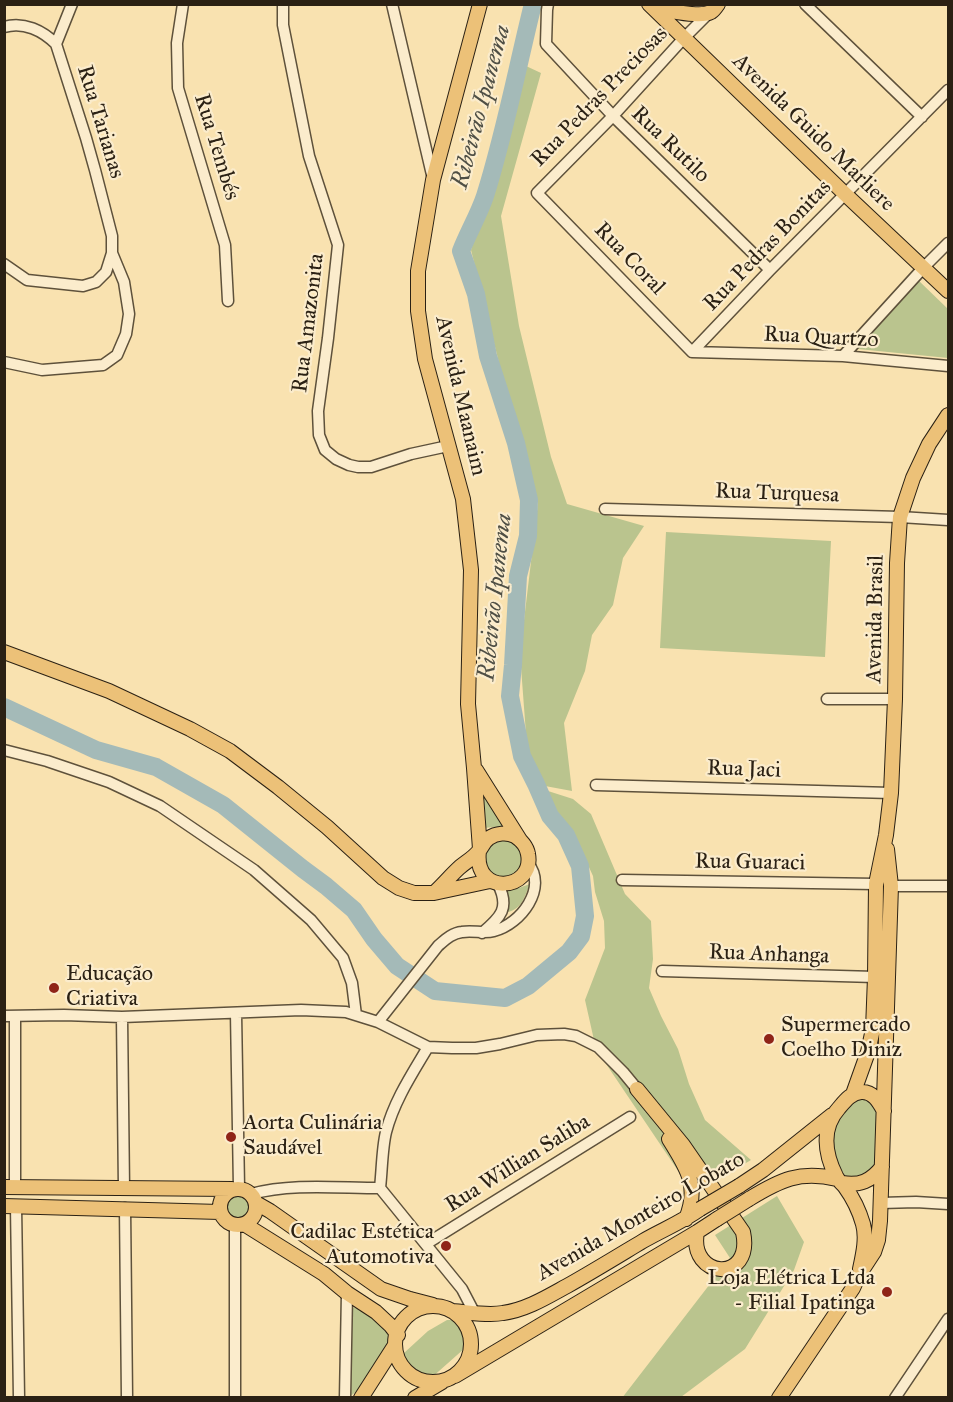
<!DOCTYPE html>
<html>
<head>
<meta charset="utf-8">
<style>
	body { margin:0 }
	#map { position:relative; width:953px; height:1402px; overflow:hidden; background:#f9e2b0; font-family:"IM FELL Great Primer",serif }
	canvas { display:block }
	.frame { position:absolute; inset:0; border:6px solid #2b2114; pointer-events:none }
</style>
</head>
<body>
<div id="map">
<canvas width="953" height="1402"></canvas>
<div class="frame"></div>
</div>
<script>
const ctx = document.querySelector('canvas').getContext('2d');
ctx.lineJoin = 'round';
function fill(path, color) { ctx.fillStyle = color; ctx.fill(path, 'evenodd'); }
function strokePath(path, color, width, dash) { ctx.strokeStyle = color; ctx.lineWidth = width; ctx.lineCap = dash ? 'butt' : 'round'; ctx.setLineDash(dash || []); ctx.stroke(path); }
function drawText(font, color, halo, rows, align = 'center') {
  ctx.font = font + ' "IM FELL Great Primer",serif'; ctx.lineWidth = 4.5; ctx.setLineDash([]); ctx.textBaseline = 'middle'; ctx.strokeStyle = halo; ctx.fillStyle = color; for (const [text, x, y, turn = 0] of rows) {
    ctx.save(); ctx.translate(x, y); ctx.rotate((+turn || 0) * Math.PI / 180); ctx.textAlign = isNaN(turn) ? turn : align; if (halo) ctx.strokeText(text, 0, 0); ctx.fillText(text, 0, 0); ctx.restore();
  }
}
const green = new Path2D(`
	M526,66L541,73L501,216L519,326L551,457L567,504L644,526L623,558L613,605L592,635L585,671L564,723L572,791L545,786L527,747L520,654L538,503L503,379L471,250Z
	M918,280L948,309V358L858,349Z
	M666,532L831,541L825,657L660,648Z
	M481,787L499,813L505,831L494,827L484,828Z
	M548,791L573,799L591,814L625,894L651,921L653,959L649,988L661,1016L678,1049L689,1084L705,1120L751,1160L692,1195L693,1193L596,1049L585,1000L605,948L604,921L595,892L593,876L578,843L548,804Z
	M494,838L515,840L525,857L515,876L502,879L484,868V848Z
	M530,884C524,897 523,908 508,912V895L505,888L513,890Z
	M864,1098L874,1100L879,1111L878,1163C869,1172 859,1178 846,1177C843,1171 838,1166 836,1160C831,1148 833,1129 838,1117C842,1108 855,1099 864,1098Z
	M224 1207a14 14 0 1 1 28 0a14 14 0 1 1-28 0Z
	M777,1196L804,1242L794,1270L745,1349L681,1397L622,1398L730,1258L715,1235Z
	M352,1307C370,1312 389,1321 392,1342L362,1387L348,1398Z
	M447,1320H456C465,1331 466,1334 465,1348L430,1379C418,1376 412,1369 403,1360L404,1353L428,1331Z`);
const river = new Path2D(`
	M4,707L96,750L156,767L223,805L303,869L326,886L354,910L374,939L397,966L435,991L505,998L528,986L569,952L581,936L585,916L580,866L566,835L550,816L536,784L522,756L510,696L513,665L518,576L528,536L529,500L516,443L488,356L476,294L461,251C468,233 479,214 485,196C505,133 517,68 533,4`);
const minor = new Path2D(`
	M183,4L177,43L178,88L225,245L228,301
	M283,4V25L309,156L338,245L328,338L318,411L319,435L325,450L336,459L349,465L358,467H371L411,454L448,446
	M392,4L433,179
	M548,4L547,10L546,44L613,116L770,270
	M805,4L922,117
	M4,27C24,21 43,31 56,44
	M4,264L27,280L83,286L96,282L106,272L112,253V236L95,170L86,138L56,44L72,4
	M692,352L537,193L613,116L683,39L710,12
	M692,352L770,270L948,90
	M692,352L843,356L948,366
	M843,356L924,267L948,243
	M4,362L42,370L103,365L117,355L126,334L129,314L124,282L112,253
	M605,509L900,517L948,520
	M827,699H895
	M4,750L47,761L109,782L160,806L254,870L311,920L343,958L352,983L356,1015
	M596,785L891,793
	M622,880L876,884
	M891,886H948
	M482,933C501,917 510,908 498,884
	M662,971L875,977
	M236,1013L239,1188
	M4,1016L64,1015L122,1017L301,1010L346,1012L378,1022L428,1047L452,1048H476L500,1044L537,1035L564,1034L576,1036L598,1047L623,1072L637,1089
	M15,1017V1187
	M122,1017L124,1189
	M378,1022L438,946C445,940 452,933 462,932C473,930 484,934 494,931C521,924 548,888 528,863
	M380,1188L462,1289L474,1312
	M380,1188C382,1171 382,1148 386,1132C394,1101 412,1074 428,1047
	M251,1194C292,1183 337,1188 380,1188
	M881,1203L916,1202L948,1204
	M16,1206L19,1398
	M125,1208L127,1398
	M426,1244L630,1117
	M235,1398V1225
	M345,1398L347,1293
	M895,1398L948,1319`);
const major = new Path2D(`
	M480,4L433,180L418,271V311L425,359L463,499L471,570L468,704L474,768L480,849
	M649,4L845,194L948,291
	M653,7C665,10 700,18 711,12C714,10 716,7 718,4
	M4,652L109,691L190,729L230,751L278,787L327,827L383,878L399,888L414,893H434L490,881
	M476,770L520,840
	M434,893C443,885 451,875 460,867C466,862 473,858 478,852C482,848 483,842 489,838C496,833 507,832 515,836C521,840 527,847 528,854C535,891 473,897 479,851
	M637,1089L683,1145L743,1232C754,1284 688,1279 697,1232
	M853,1094L868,1052L873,1029L875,977L876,884L886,835L891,793L895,699L897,563L900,517L913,478L929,444L948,415
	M669,1139C686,1167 700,1185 686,1219
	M842,1183C860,1186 871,1181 882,1167
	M739,1186L763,1170L832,1115
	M4,1187L232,1189
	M220 1207a18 18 0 1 1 36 0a18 18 0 1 1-36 0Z
	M749,1199C780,1180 800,1170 837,1179
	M256,1203L270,1211L381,1289L410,1299L433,1305
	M4,1206L220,1212
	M244,1224L324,1274L347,1293L376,1312L391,1326L398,1335
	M860,1269C863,1255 867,1238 863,1224C859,1210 853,1198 845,1187C842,1183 838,1181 836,1176C825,1154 821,1128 839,1108C845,1101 851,1093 861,1092C873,1091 879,1102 884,1111
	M395 1344a38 38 0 1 1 76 0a38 38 0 1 1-76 0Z
	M452,1311C469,1312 487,1316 503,1313C526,1310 547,1297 567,1286C592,1272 618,1256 643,1241C662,1230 682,1222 700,1209
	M455,1376L697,1232L717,1219
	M361,1398L395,1345
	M415,1398L442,1382
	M779,1398L853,1288L859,1275L874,1252L878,1240L880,1221L891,886L887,849`);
const majorBridge = new Path2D(`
	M700,1209L739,1186
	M717,1219L749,1199`);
const markers = [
	[54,988,6,"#8f2418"],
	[769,1039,6,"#8f2418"],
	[231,1137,6,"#8f2418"],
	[446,1246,6,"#8f2418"],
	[887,1292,6,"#8f2418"]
];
const streetNames = [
	["Rua Pedras Preciosas",600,97,-46],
	["Rua Tarianas",100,122,73],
	["Avenida Guido Marliere",813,133,44],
	["Rua Rutilo",670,145,44],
	["Rua Tembés",216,147,73],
	["Rua Pedras Bonitas",768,246,-46],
	["Rua Coral",629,259,46],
	["Rua Amazonita",309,323,-83],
	["Rua Quartzo",821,338,3],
	["Avenida Maanaim",460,396,77],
	["Rua Turquesa",777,494,2],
	["Avenida Brasil",876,619,-89],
	["Rua Jaci",744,770,2],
	["Rua Guaraci",750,863,1],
	["Rua Anhanga",769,955,2],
	["Rua Willian Saliba",518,1164,-32],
	["Avenida Monteiro Lobato",641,1217,-30]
];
const poiNames = [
	["Educação",66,975],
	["Criativa",66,1000],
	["Supermercado",781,1026],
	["Coelho Diniz",781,1051],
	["Aorta Culinária",243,1124],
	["Saudável",243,1149],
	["Cadilac Estética",434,1233,"right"],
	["Automotiva",434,1258,"right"],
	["Loja Elétrica Ltda",875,1279,"right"],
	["- Filial Ipatinga",875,1304,"right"]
];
const waterNames = [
	["Ribeirão Ipanema",482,107,-75],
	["Ribeirão Ipanema",496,597,-84]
];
fill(green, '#bac48e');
strokePath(river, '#a4bab8', 18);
strokePath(minor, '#5e513b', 13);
strokePath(major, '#2b2114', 16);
strokePath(minor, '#fbeccc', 10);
strokePath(major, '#ecc178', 14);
strokePath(majorBridge, '#2b2114', 16, []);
strokePath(majorBridge, '#ecc178', 14);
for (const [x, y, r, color] of markers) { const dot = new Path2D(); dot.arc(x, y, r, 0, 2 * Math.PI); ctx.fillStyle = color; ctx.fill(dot); strokePath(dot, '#fbeccc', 2); }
drawText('22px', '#2b2114', '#fbeccc', streetNames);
drawText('22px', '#2b2114', '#fbeccc', poiNames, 'left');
drawText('italic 24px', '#4f4f45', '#fbeccc', waterNames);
</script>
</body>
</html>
